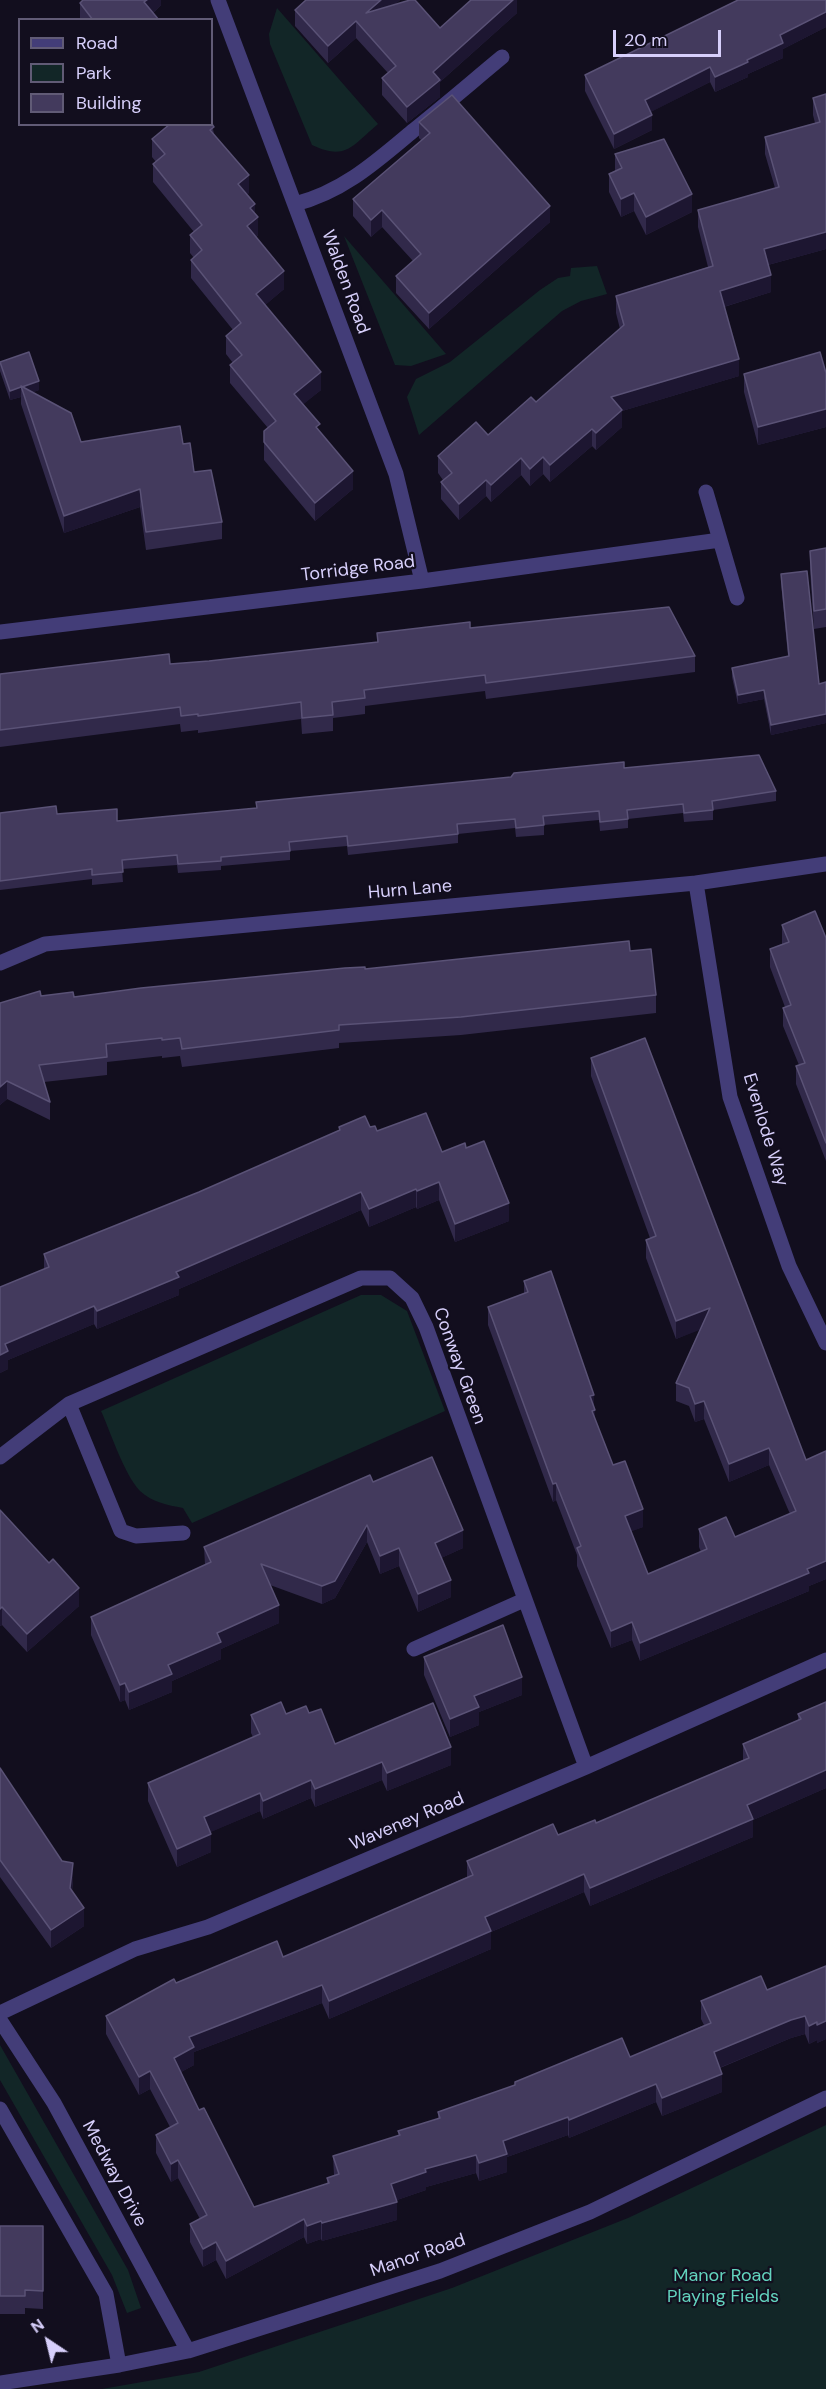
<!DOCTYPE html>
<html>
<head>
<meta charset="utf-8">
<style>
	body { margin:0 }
	#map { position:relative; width:826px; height:2389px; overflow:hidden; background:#120e1e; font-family:"DM Sans",sans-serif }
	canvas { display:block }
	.legend { position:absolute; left:18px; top:18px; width:195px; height:108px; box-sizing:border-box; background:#120e1e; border:2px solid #615b76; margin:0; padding:8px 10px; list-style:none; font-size:18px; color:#d7cffb }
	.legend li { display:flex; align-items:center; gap:12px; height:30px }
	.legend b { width:30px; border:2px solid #615b76 }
	.north { position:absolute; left:18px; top:2311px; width:60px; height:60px; -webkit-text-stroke:4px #120e1e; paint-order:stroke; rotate:325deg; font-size:16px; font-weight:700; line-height:24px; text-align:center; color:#d7cffb }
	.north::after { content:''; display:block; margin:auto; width:21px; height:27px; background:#d7cffb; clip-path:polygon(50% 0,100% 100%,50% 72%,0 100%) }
	.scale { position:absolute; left:613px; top:30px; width:108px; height:27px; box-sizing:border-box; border:3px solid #d7cffb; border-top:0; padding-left:8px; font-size:18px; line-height:21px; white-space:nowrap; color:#d7cffb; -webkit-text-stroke:4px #120e1e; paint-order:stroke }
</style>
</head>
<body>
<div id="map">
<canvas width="826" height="2389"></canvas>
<ul class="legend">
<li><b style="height:8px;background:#433d78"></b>Road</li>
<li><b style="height:16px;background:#122627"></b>Park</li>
<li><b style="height:16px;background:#433a5d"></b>Building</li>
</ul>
<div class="north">N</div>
<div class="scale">20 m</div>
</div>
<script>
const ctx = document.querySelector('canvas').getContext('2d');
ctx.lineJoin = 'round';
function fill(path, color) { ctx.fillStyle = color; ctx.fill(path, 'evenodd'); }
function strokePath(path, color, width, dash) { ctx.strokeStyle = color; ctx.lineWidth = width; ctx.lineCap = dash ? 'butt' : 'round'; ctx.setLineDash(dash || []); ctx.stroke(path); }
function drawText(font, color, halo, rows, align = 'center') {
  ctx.font = font + ' "DM Sans",sans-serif'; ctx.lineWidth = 4.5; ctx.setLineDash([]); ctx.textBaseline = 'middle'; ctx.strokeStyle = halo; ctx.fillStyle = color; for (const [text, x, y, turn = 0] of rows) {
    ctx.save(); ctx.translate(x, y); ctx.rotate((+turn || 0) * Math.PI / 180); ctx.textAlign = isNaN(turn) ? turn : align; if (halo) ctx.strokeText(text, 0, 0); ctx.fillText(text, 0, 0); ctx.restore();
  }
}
const green = new Path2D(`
	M277,8L378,124C352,146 346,161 312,145L270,44L269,34Z
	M344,236L446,354L411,366L395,365Z
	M597,266L607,294L581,301L562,311L419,435L407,397L416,379L450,362L540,290L558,278L570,276L571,268Z
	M361,1295H381L407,1311L445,1411L192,1523L183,1508C167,1505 152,1502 140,1491C124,1474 111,1433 101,1411Z
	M0,2045L128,2270L141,2308L127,2313L112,2275L0,2080Z
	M826,2125V2389H102L199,2372L452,2288L628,2218Z`);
const minor = new Path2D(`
	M218,0L396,474L422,581
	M295,204C343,192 377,161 414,130C444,106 473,81 502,57
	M706,492L737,598
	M0,632L422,581L720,540
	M696,883L730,1097L789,1266L826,1343
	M0,963L45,944L696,883L826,864
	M69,1404L121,1531L136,1536L183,1533
	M0,1457L69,1404L361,1278H390L412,1298L426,1327L586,1767
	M414,1649L524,1600
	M0,2013L135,1949L208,1927L586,1767L826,1660
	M0,2020L54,2103L188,2351
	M0,2109L106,2294L119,2365
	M0,2383L119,2365L188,2351L440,2271L590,2212L826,2098`);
const wall = new Path2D(`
	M161,0V5L153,13L159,20H80V3Z
	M306,0H400L395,4L440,28L517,0V13L440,82V97L407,123L382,95V78L388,73L356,38L328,63L295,26V10Z
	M826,0V27L783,49V58L748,74V77L715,92L710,82L650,112L652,130L614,149L585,91V75Z
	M826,94V249L768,265L771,292L724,307L739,376L622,411V427L596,450L592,446L550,482L543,474L530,486L521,475L491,502L486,496L459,520L441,499V482L443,480L438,473V456L488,435L536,402L620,329L616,313V296L708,267L698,227V210L775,188L765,154V137L815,123L813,115V98Z
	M419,122L550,222L429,329L396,293V276L413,261L382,227L371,237L353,216V199L422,141L419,138Z
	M166,124H212L214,134L249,193L246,194L255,214L258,235L256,237L284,289L265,305L321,390L303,404L353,489L315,521L264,460V431L268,428L230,383V365L233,363L226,354V336L233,330L191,278V260L194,258L190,253V235L194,232L153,182V164L156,162L152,157V139L168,126Z
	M615,154L692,212L646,235L634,211L621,217L609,192V174L615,171Z
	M0,362L39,390L33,392L81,442L183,444L194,472L222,522V539L146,550L140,507L64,533L21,404V397L10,400L0,371Z
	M826,373V427L758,445L744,392V374Z
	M826,548V627L814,629L810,569V551Z
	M781,574L819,684L826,682V723L771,735L764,699L738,704L732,677V668L788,656L781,583Z
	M470,628L695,656V672L486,699L485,691L365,706V714L333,718V731L302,734L301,719L198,733V730L181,732L180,724L0,747V674L170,664L209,661L377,642V633Z
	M624,768L776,791V801L713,810V820L684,822L683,813L628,819V828L600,831L599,820L544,825V835L516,837L515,828L458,834V843L348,855L347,846L290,851V860L221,866V870L178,873L177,865L122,869L123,882L92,885V879L0,890V813L57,814L117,821L256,808V802Z
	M782,925L826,938V1161L796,1084V1066L799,1065L783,1026V1008L785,1007L770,967V949L782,944Z
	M630,951L656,995V1013L461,1035L339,1043V1048L182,1067L180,1056L162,1058V1056L107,1062V1075L44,1082L50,1102V1120L7,1099L0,1105V1003L41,996L74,997L365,969Z
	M591,1058L806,1460L826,1451V1579L809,1586V1591L640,1661L632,1640L611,1648L577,1566V1555L556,1500L553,1502L488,1325V1307L524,1293V1281L594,1405L595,1419L613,1465L643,1527L631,1531L648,1574L701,1552L699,1547V1529L735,1537L790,1514L769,1465L729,1482L704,1419L695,1422L689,1406L676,1401V1383L700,1329L676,1339L646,1258V1240L650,1238L591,1076Z
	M339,1127H370L377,1131L442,1152L466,1148L509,1221L455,1242L439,1200L417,1209L416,1207L369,1227L361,1210L179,1289V1295L97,1329L94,1324L8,1360V1369L0,1373L44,1269V1254L199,1192L339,1131Z
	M373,1482L463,1548L441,1558L451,1597L418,1612L399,1566L380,1574L367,1542L335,1598L322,1604L270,1585L279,1623L221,1649V1659L172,1681V1692L129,1710L125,1700L120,1702L91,1635V1617L205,1565L204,1547Z
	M0,1510L79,1606L27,1652L2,1625L0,1626Z
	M424,1657L522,1695L479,1712V1725L450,1737L424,1675Z
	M826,1702V1788L753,1820V1837L590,1906L584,1892L491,1932V1949L329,2019L322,2003L194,2052V2065L181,2072L199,2110L254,2207L327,2184V2178L334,2175L333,2156L398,2136V2131L438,2119V2112L515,2085V2082L630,2057L704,2025L701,2019V2001L767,1990L826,1966V2039L817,2043V2040L809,2044L805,2034L791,2038L720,2068L722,2092L662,2116L656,2102L569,2138L568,2135L507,2157V2172L479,2181L476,2173L426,2187V2190L397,2200V2220L322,2241L321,2239L307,2244L304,2237L226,2279L216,2260L203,2267L190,2242V2224L200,2219L178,2178L171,2182L156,2153V2135L170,2127L150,2089L139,2095L106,2034V2016L176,1983L283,1957L351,1928L467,1877V1861L596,1823L743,1760V1744L798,1720V1714Z
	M309,1713L335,1744L451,1765L387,1791L382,1780L315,1807L311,1798L263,1819L260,1811L210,1832L211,1852L177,1867L148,1801V1783L253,1737L251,1733V1715Z
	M0,1768L73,1881L72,1891L84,1926L51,1948L0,1877Z
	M0,2226H43V2309L25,2308V2314H0Z`);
const shadedWall = new Path2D(`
	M147,0H161V5L145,20L144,2Z
	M381,0H400L366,30V13Z
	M513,0H517V13L440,82V97L407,123V107L433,72Z
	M826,12V27L783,49V58L748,74V77L715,92V77L747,60L780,35Z
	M356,21V38L328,63V46Z
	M710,67V82L645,115V100Z
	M652,115V130L614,149V134Z
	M249,175V193L238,202V184Z
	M634,193V211L621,217V199Z
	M692,194V212L646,235V217Z
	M255,204V220L258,217V235L247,244V226L250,208Z
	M550,206V222L429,329V313Z
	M382,210V227L371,237V220Z
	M826,232V249L764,266V249Z
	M284,271V289L256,313V294Z
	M771,275V292L720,308V291Z
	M739,359V376L622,411V427L596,450V433L611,397Z
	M321,372V390L294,412V394Z
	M39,381V390L24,396L21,387Z
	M21,387V397L10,400V391Z
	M826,409V427L758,445V427Z
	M592,429V446L550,482V465Z
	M543,457V474L530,486V469Z
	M521,458V475L491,502V485Z
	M353,471V489L315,521V503Z
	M486,480V496L459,520V504Z
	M140,489V507L64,533V516Z
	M764,690V699L738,704V695Z
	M826,714V723L771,735V725Z
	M7,1081V1099L0,1105V1087Z
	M439,1182V1200L417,1209V1191Z
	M416,1189V1207L369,1227V1209Z
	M361,1192V1210L179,1289V1295L97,1329V1311L176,1272Z
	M509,1203V1221L455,1242V1224Z
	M94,1306V1324L8,1360V1369L0,1373V1355L5,1344Z
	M710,1308V1326L676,1339V1321Z
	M594,1395V1410H595V1427L590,1396Z
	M704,1401V1419L695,1422V1404Z
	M769,1448V1465L729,1482V1464Z
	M556,1483V1500L553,1502V1484Z
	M643,1509V1527L625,1534V1516Z
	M367,1525V1542L335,1598L322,1604V1586Z
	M463,1530V1548L435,1561V1543Z
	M399,1548V1566L380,1574V1556Z
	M826,1561V1579L809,1586V1591L640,1661V1643Z
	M451,1580V1597L418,1612V1594Z
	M79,1588V1606L27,1652V1634Z
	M279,1605V1623L221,1649V1659L172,1681V1692L129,1710V1692L168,1665L217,1633Z
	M2,1607V1625L0,1626V1609Z
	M632,1622V1640L611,1648V1631Z
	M522,1677V1695L479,1712V1725L450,1737V1719L474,1696Z
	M125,1683V1700L120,1702V1685Z
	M451,1747V1765L387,1791V1773Z
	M382,1762V1780L315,1807V1789Z
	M826,1770V1788L753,1820V1837L590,1906V1888L747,1805Z
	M311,1780V1798L263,1819V1801Z
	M260,1793V1811L204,1835V1817Z
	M211,1834V1852L177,1867V1849Z
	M73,1863V1881L70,1906V1888Z
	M584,1874V1892L491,1932V1949L329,2019V2001L485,1917Z
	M84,1908V1926L51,1948V1930Z
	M322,1985V2003L194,2052V2065L174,2076V2058L189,2037Z
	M805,2016V2034L791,2038L714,2070V2052L791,2020Z
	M826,2021V2039L817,2043V2025Z
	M817,2022V2040L809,2044V2026Z
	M150,2071V2089L139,2095V2077Z
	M722,2074V2092L662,2116V2098Z
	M656,2084V2102L569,2138V2120Z
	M568,2117V2135L507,2157V2172L479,2181V2163L503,2141Z
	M476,2155V2173L426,2187V2190L391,2202V2184L425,2169Z
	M178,2160V2178L171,2182V2164Z
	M397,2202V2220L322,2241V2223Z
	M304,2219V2237L226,2279V2261Z
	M321,2221V2239L307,2244V2226Z
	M216,2242V2260L203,2267V2249Z`);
const building = new Path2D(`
	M83,0H147L144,2L159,20H93L80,3Z
	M306,0H381L366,13L410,0H415L440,28L471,0H513L433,72L440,80L407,107L382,78L396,66L356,21L328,46L295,10Z
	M738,0H826V12L780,35L783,43L747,60L748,62L715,77L710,67L645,100L652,115L614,134L585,75Z
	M826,94V232L764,249L771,275L720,291L739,359L611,397L622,410L596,433L592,429L550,465L543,457L530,469L521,458L491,485L486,480L459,504L441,482L452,473L438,456L476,422L488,435L531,397L536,402L624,325L616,296L713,266L698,210L779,187L765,137L820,122L813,98Z
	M452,95L550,206L429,313L396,276L421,254L382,210L371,220L353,199L430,133L419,122Z
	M170,124H212L214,127L210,130L249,175L238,184L255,204L250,208L258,217L247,226L284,271L256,294L321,372L294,394L320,424L316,427L353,471L315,503L264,442V431L276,421L230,365L242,355L226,336L241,323L191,260L202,250L190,235L202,225L153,164L165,154L152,139Z
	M664,139L692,194L646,217L634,193L621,199L609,174L622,168L615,154Z
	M29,352L39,381L22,387L21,386V387L10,391L0,362Z
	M820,352L826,373V409L758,427L744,374Z
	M21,386L71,413L81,442L180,426L183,444L190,443L194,472L211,470L222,522L146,532L140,489L64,516Z
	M826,548V609L814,611L810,551Z
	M807,571L819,684L826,682V714L771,725L764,690L738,695L732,668L789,656L781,574Z
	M669,607L695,656L486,683L485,675L364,690L365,698L332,702L333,715L302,718L301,702L198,716V714L181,716L180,707L0,730V674L169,654L170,664L209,661L378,642L377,633L470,622V628Z
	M759,755L776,791L712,801L713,810L684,813L683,804L627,810L628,819L600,822L599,811L543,816L544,825L516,828L515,819L457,824L458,834L348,846L347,836L289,842L290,851L221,857V861L178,864L177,855L122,860L123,872L92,875V869L0,881V813L56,806L57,814L117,809V821L257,808L256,802L511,777L514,773L624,762V768Z
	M815,911L826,938V1143L796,1066L805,1063L783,1008L791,1005L770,949L789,942L782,925Z
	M629,941L630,951L651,949L656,995L461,1017L339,1025V1030L182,1049L180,1038L162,1040V1038L106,1044L107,1057L39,1065L50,1102L7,1081L0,1087V1003L40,991L41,996L73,992L74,997L141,988L345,968L365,967V969Z
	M645,1038L806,1460L826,1451V1561L807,1569L809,1573L640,1643L632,1622L611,1631L577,1548L581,1546L556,1483L553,1484L488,1307L528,1292L524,1281L551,1271L594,1395L590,1396L595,1410L592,1411L613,1465L625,1461L643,1509L625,1516L648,1574L707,1549L699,1529L726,1517L735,1537L796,1511L769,1448L729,1464L704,1401L695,1404L689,1388L676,1383L710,1308L676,1321L646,1240L656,1236L591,1058Z
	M426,1113L442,1152L465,1143L466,1148L484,1141L509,1203L455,1224L439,1182L417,1191L416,1189L369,1209L361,1192L176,1272L179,1277L97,1311L94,1306L5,1344L8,1351L0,1355V1287L49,1267L44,1254L199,1192L340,1130L339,1127L365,1116L370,1127L375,1126L377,1131Z
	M432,1457L463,1530L435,1543L451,1580L418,1594L399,1548L380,1556L367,1525L335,1581L322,1586L261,1564L279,1605L217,1633L221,1642L168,1665L172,1674L129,1692L125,1683L120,1685L91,1617L211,1562L204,1547L370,1475L373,1482Z
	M0,1510L49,1563L53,1559L79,1588L27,1634L2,1607L0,1609Z
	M503,1625L522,1677L474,1696L479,1707L450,1719L424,1657Z
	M281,1702L286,1714L306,1706L309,1713L321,1709L335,1744L433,1703L451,1747L387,1773L382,1762L315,1789L311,1780L263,1801L260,1793L204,1817L211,1834L177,1849L148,1783L260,1734L251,1715Z
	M826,1702V1770L747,1805L753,1819L590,1888L584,1874L485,1917L491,1931L329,2001L322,1985L189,2037L194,2047L174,2058L199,2110L204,2108L254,2207L329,2183L327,2178L339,2174L333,2156L400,2135L398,2131L440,2118L438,2112L515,2085V2082L622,2038L630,2057L711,2023L701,2001L761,1976L767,1990L826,1966V2021L817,2025V2022L809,2026L805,2016L791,2020L714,2052L722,2074L662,2098L656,2084L569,2120L568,2117L503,2141L507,2154L479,2163L476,2155L425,2169L426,2172L391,2184L397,2202L322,2223L321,2221L307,2226L304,2219L226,2261L216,2242L203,2249L190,2224L207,2215L178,2160L171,2164L156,2135L178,2123L150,2071L139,2077L106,2016L174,1979L176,1983L277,1941L283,1957L351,1928L473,1875L467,1861L553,1824L558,1835L595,1820L596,1823L749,1758L743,1744L801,1719L798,1714Z
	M0,1768L62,1861L73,1863L70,1888L84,1908L51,1930L0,1860Z
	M0,2226H43V2291L25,2290V2296H0Z`);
const streetNames = [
	["Walden Road",345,282,70],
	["Torridge Road",358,569,-7],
	["Hurn Lane",410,890,-5],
	["Evenlode Way",765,1130,73],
	["Conway Green",459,1366,70],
	["Waveney Road",407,1822,-23],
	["Medway Drive",114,2174,62],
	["Manor Road",418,2256,-19]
];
const parkNames = [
	["Manor Road",723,2276],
	["Playing Fields",723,2297]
];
fill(green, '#122627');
strokePath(minor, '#433d78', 15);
fill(wall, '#31294a');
fill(shadedWall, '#1d1631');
fill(building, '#433a5d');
strokePath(building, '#5a5276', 1.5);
drawText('18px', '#d7cffb', '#120e1e', streetNames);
drawText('18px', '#63d3be', '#120e1e', parkNames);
</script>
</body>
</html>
